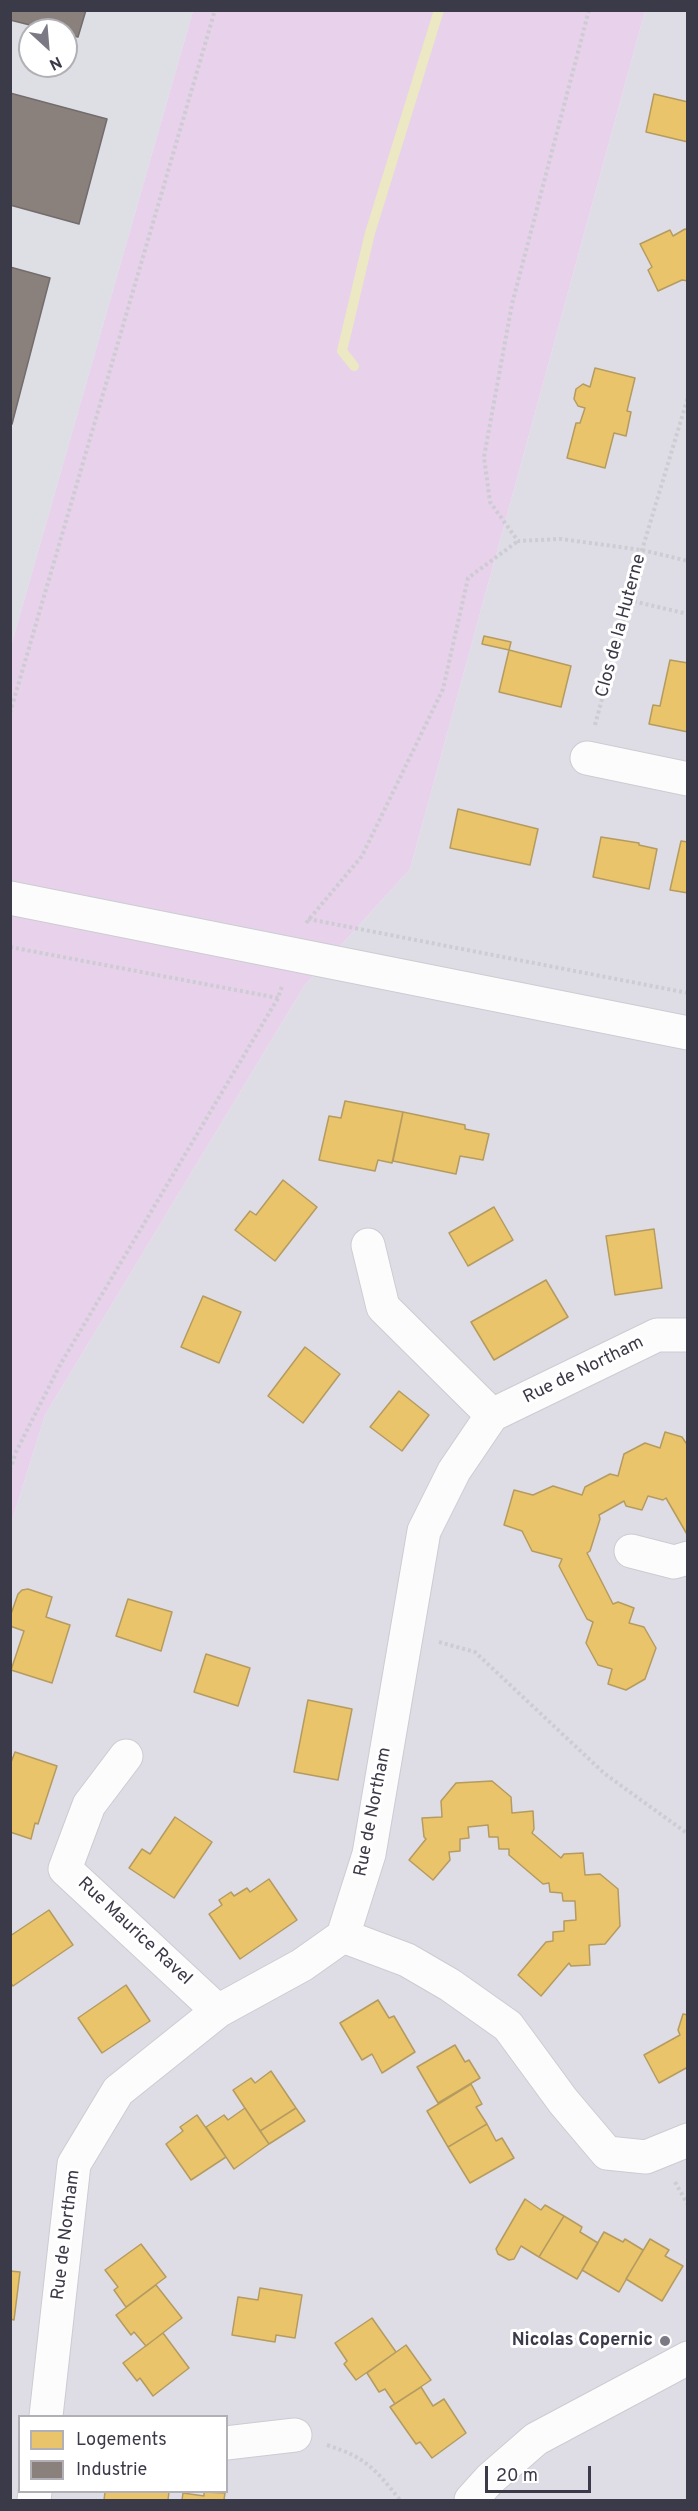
<!DOCTYPE html>
<html>
<head>
<meta charset="utf-8">
<style>
	body { margin:0 }
	#map { position:relative; width:698px; height:2511px; overflow:hidden; background:#efeef3; font-family:Overpass,sans-serif }
	canvas { display:block }
	.frame { position:absolute; inset:0; border:12px solid #3b3a49; pointer-events:none }
	.legend { position:absolute; left:18px; top:2415px; width:210px; height:78px; box-sizing:border-box; background:#fff; border:2px solid #b1b0b6; margin:0; padding:8px 10px; list-style:none; font-size:18px; color:#3b3a49 }
	.legend li { display:flex; align-items:center; gap:12px; height:30px }
	.legend b { width:30px; border:2px solid #b1b0b6 }
	.north { position:absolute; left:18px; top:18px; width:60px; height:60px; box-sizing:border-box; background:#fff; border:2px solid #b1b0b6; border-radius:50%; rotate:154deg; font-size:16px; font-weight:700; line-height:24px; text-align:center; color:#3b3a49 }
	.north::after { content:''; display:block; margin:auto; width:21px; height:27px; background:#7a7984; clip-path:polygon(50% 0,100% 100%,50% 72%,0 100%) }
	.scale { position:absolute; left:485px; top:2466px; width:106px; height:27px; box-sizing:border-box; border:3px solid #3b3a49; border-top:0; padding-left:8px; font-size:18px; line-height:21px; white-space:nowrap; color:#3b3a49; -webkit-text-stroke:4px #fff; paint-order:stroke }
</style>
</head>
<body>
<div id="map">
<canvas width="698" height="2511"></canvas>
<div class="frame"></div>
<ul class="legend">
<li><b style="height:16px;background:#e9c46a"></b>Logements</li>
<li><b style="height:16px;background:#8a817c"></b>Industrie</li>
</ul>
<div class="north">N</div>
<div class="scale">20 m</div>
</div>
<script>
const ctx = document.querySelector('canvas').getContext('2d');
ctx.lineJoin = 'round';
function fill(path, color) { ctx.fillStyle = color; ctx.fill(path, 'evenodd'); }
function strokePath(path, color, width, dash) { ctx.strokeStyle = color; ctx.lineWidth = width; ctx.lineCap = dash ? 'butt' : 'round'; ctx.setLineDash(dash || []); ctx.stroke(path); }
function drawText(font, color, halo, rows, align = 'center') {
  ctx.font = font + ' Overpass,sans-serif'; ctx.lineWidth = 6; ctx.setLineDash([]); ctx.textBaseline = 'middle'; ctx.strokeStyle = halo; ctx.fillStyle = color; for (const [text, x, y, turn = 0] of rows) {
    ctx.save(); ctx.translate(x, y); ctx.rotate((+turn || 0) * Math.PI / 180); ctx.textAlign = isNaN(turn) ? turn : align; if (halo) ctx.strokeText(text, 0, 0); ctx.fillText(text, 0, 0); ctx.restore();
  }
}
const residential = new Path2D(`
	M645,11H687V2500H11V1524L45,1415L304,986L410,869ZM20,2416H226V2492H20Z`);
const industrial = new Path2D(`
	M11,11H193L11,646ZM30,30H66V66H30Z`);
const green = new Path2D(`
	M193,11H645L410,869L304,986L45,1415L11,1524V646Z`);
const homes = new Path2D(`
	M654,94L688,102V142L646,132Z
	M685,229L688,230V281L682,280L658,291L648,270L652,267L640,244L670,230L673,236Z
	M595,368L635,378L627,411L631,412L626,436L614,433L605,468L567,458L576,423H580L585,408L578,406L574,399L576,389L583,384L590,387Z
	M484,636L511,642L509,650L482,644Z
	M509,650L571,666L561,707L499,692Z
	M670,660L688,663V732L649,724L653,705L660,706Z
	M458,809L538,829L530,865L450,848Z
	M601,837L639,843V845L657,849L649,889L593,877Z
	M681,841L688,842V893L670,890Z
	M345,1101L403,1112L392,1163L378,1160L375,1171L319,1160L329,1116L341,1118Z
	M403,1112L465,1125V1129L489,1134L483,1160L460,1156L456,1174L393,1161Z
	M283,1180L317,1207L275,1261L235,1230L250,1211L256,1215Z
	M494,1207L513,1240L468,1266L449,1233Z
	M654,1229L662,1288L615,1295L606,1236Z
	M546,1280L568,1317L494,1360L471,1322Z
	M203,1296L241,1312L219,1363L181,1347Z
	M305,1347L340,1374L303,1423L268,1396Z
	M399,1391L429,1415L402,1451L370,1427Z
	M665,1432L682,1437L688,1446V1536L666,1498L663,1500L648,1496L642,1510L626,1506L624,1501L599,1515L600,1519L590,1551L587,1553L613,1604L618,1602L634,1608L629,1623L644,1627L656,1648L645,1679L626,1690L608,1684L612,1669L598,1665L586,1643L593,1622L587,1619L559,1566L562,1559L532,1551L522,1531L504,1525L514,1490L533,1495L553,1486L582,1495L585,1487L610,1474L618,1476L624,1454L645,1443L660,1448Z
	M28,1589L52,1597L46,1617L70,1625L52,1683L11,1670L24,1631L10,1626V1617L18,1594L22,1590Z
	M128,1599L172,1612L161,1651L116,1636Z
	M206,1654L250,1668L238,1706L194,1692Z
	M308,1700L352,1709L338,1780L294,1772Z
	M15,1752L57,1766L38,1824L35,1823L31,1839L10,1832V1765Z
	M492,1781L511,1797L512,1813L533,1811L534,1829L532,1833L561,1858L564,1854L583,1853L585,1875L600,1874L618,1889L620,1926L605,1944L589,1945L590,1965L571,1966L569,1963L541,1996L518,1975L546,1942L553,1941V1932L564,1931V1921L576,1920L575,1901H563L562,1893L550,1892L549,1883L543,1884L509,1855V1849H499L498,1837H489L488,1825L468,1827L469,1838L460,1839V1851L449,1852L450,1860L433,1880L409,1860L426,1839L424,1837L422,1818L442,1817L441,1801L456,1783Z
	M175,1817L212,1842L174,1898L129,1868L142,1849L150,1854Z
	M269,1879L297,1920L240,1959L209,1914L222,1905L219,1900L231,1892L234,1896L247,1888L250,1892Z
	M49,1910L73,1945L13,1986L10,1982V1936Z
	M126,1985L150,2021L102,2053L78,2018Z
	M378,2000L389,2018L394,2016L415,2052L382,2073L372,2054L362,2060L340,2023Z
	M683,2014L688,2015V2067L659,2083L644,2055L680,2035L678,2030Z
	M455,2045L465,2062L469,2060L480,2078L438,2103L417,2067Z
	M271,2071L296,2108L260,2131L233,2090L251,2078L255,2083Z
	M471,2084L482,2104L476,2107L487,2124L448,2147L427,2111Z
	M245,2108L269,2144L234,2169L206,2127L224,2115L228,2120Z
	M296,2108L305,2121L269,2144L260,2131Z
	M197,2115L226,2157L191,2180L166,2144L183,2131L180,2127Z
	M487,2124L496,2141L502,2138L514,2158L470,2183L448,2147Z
	M525,2199L541,2210L545,2205L564,2216L539,2257L521,2246L514,2259L509,2260L498,2254L496,2249Z
	M564,2216L582,2227L580,2232L598,2243L577,2279L539,2257Z
	M604,2232L623,2242L625,2239L643,2250L619,2292L582,2270Z
	M650,2239L669,2250L665,2256L683,2266L662,2301L626,2279Z
	M141,2244L166,2277L126,2307L114,2290L118,2287L105,2270Z
	M10,2271L20,2272L14,2320L10,2319Z
	M156,2285L182,2318L146,2346L134,2332L131,2335L116,2315Z
	M260,2288L302,2295L295,2338L276,2335L275,2342L232,2335L238,2297L258,2300Z
	M372,2318L396,2352L356,2380L344,2364L347,2361L335,2343Z
	M163,2333L189,2368L153,2396L140,2378L137,2381L123,2363Z
	M406,2345L431,2380L395,2404L385,2389L379,2392L367,2373Z
	M421,2387L433,2406L444,2399L466,2433L432,2458L420,2442L416,2444L390,2407Z
	M105,2492H169L168,2500H104Z
	M204,2492L225,2493L224,2500H182L183,2493L204,2496Z`);
const industry = new Path2D(`
	M10,10H86L78,37L66,34V30H50L10,20Z
	M10,93L107,119L79,224L10,205Z
	M10,267L50,278L12,424L10,423Z`);
const stream = new Path2D(`
	M354,366L342,351L370,233L439,10`);
const path = new Path2D(`
	M589,10L512,304L484,457L490,502L518,541L561,539L642,550L688,561
	M628,600L688,614
	M10,713L215,10
	M595,725L642,550L688,397
	M308,919L688,993
	M306,923L362,856L443,689L468,578L518,541
	M10,947L278,998
	M10,1470L16,1452L60,1365L278,998L282,986
	M439,1642L475,1652L605,1774L688,1834
	M675,2182L688,2205
	M327,2445C367,2458 375,2469 400,2500`);
const minor = new Path2D(`
	M587,758L688,779
	M10,898L688,1033
	M368,1245L383,1307L492,1415
	M631,1551L674,1562L688,1558
	M126,1756L89,1805L65,1869L218,2011
	M343,1936L407,1960L450,1985L508,2026L563,2101L607,2153L646,2157L688,2140
	M46,2416L74,2164L118,2091L218,2011L302,1965L343,1936L369,1854L424,1531L454,1471L492,1415L657,1335H688
	M226,2443L295,2435
	M34,2500L35,2492
	M471,2500L490,2479L536,2439L688,2358`);
const markers = [
	[665,2341,6,"#7a7984"]
];
const streetNames = [
	["Clos de la Huterne",622,626,-75],
	["Rue de Northam",584,1371,-26],
	["Rue de Northam",374,1812,-79],
	["Rue Maurice Ravel",134,1932,43],
	["Rue de Northam",67,2235,-83]
];
const poiNames = [
	["Nicolas Copernic",653,2341]
];
fill(residential, '#dedde6');
fill(industrial, '#dedee5');
fill(green, '#e8d1eb');
fill(homes, '#e9c46a');
strokePath(homes, '#b59b60', 1.5);
fill(industry, '#8a817c');
strokePath(industry, '#726c6d', 1.5);
strokePath(stream, '#ece8c3', 10);
strokePath(minor, '#ccccd1', 35);
strokePath(path, '#cdccd3', 4, [3, 3]);
strokePath(minor, '#fdfcfd', 33);
for (const [x, y, r, color] of markers) { const dot = new Path2D(); dot.arc(x, y, r, 0, 2 * Math.PI); ctx.fillStyle = color; ctx.fill(dot); strokePath(dot, '#fff', 2); }
drawText('18px', '#3b3a49', '#fff', streetNames);
drawText('bold 18px', '#3b3a49', '#fff', poiNames, 'right');
</script>
</body>
</html>
